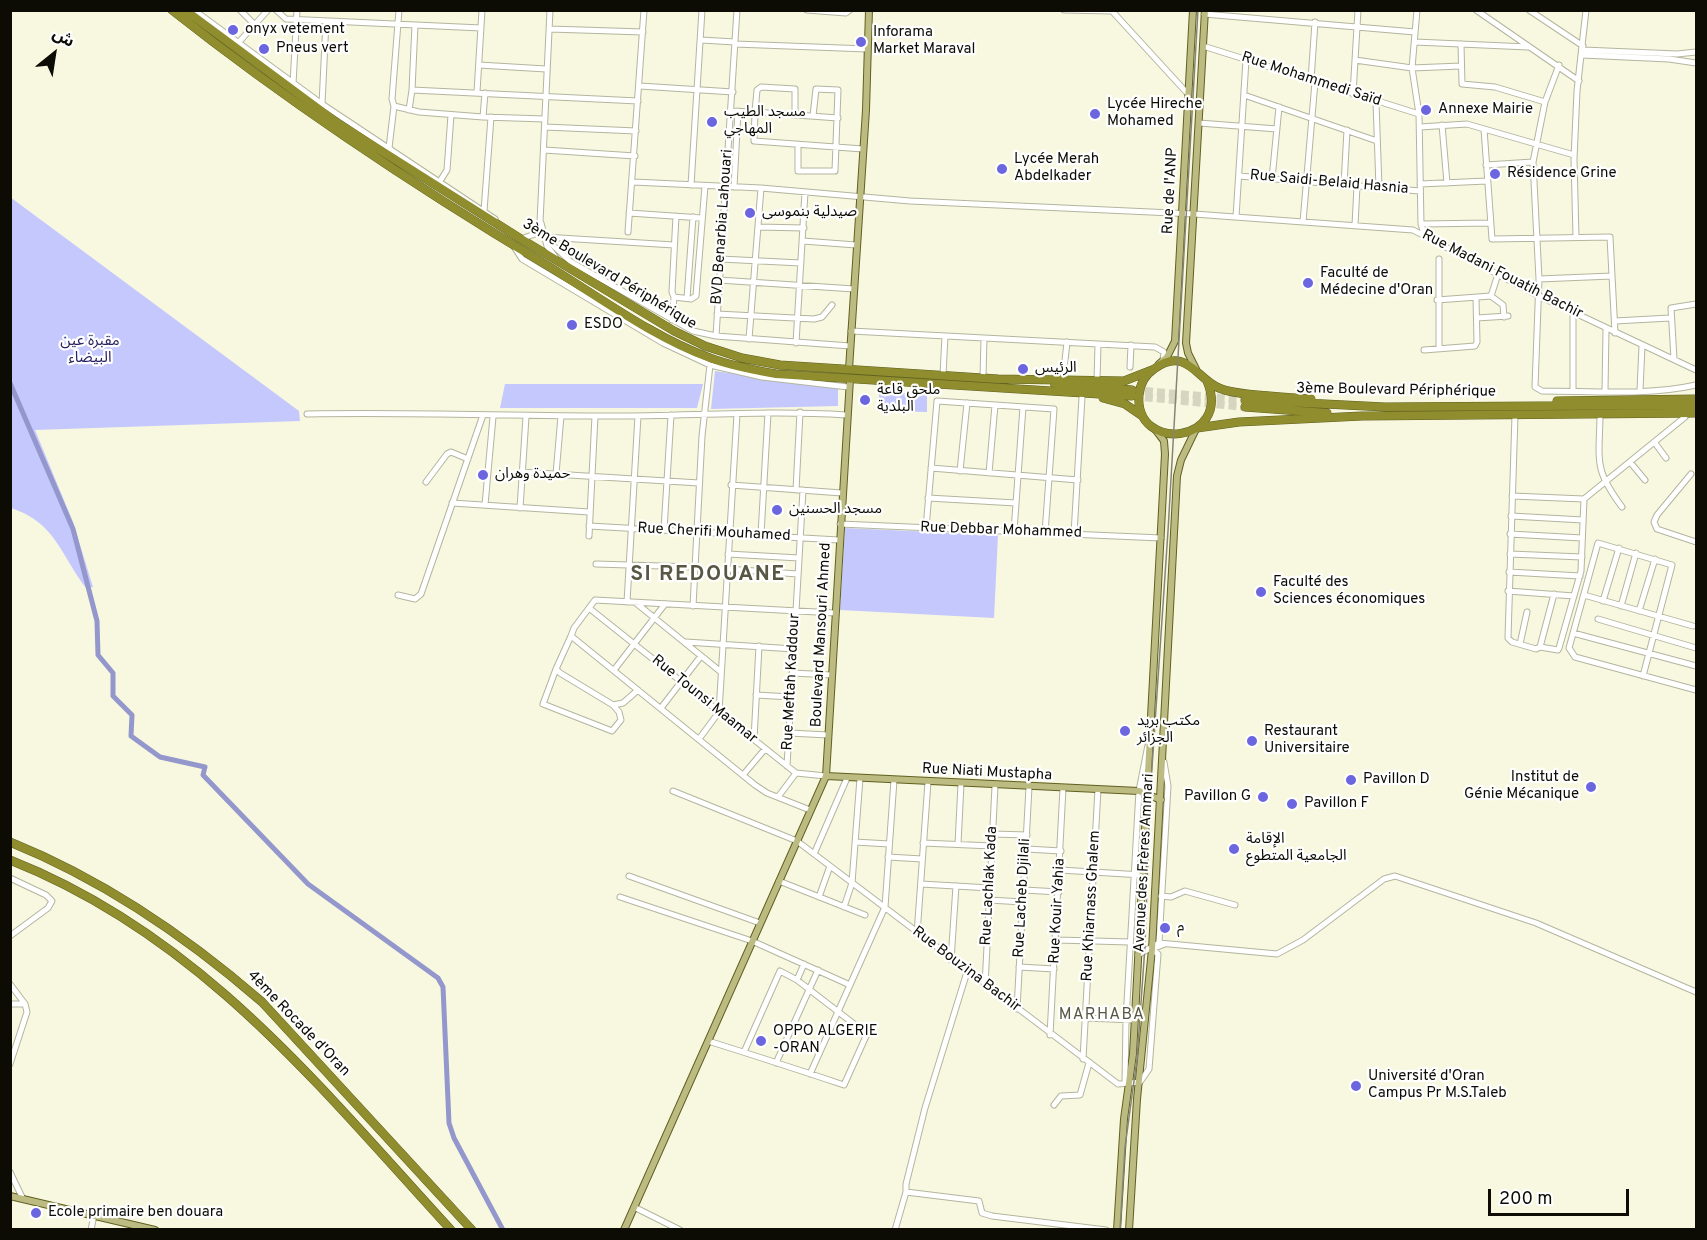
<!DOCTYPE html>
<html>
<head>
<meta charset="utf-8">
<style>
	body { margin:0 }
	#map { position:relative; width:1707px; height:1240px; overflow:hidden; background:#f8f8e1; font-family:Overpass,"Noto Sans Arabic",sans-serif }
	canvas { display:block }
	.frame { position:absolute; inset:0; border:12px solid #0c0c05; pointer-events:none }
	.north { position:absolute; left:24px; top:24px; width:60px; height:60px; -webkit-text-stroke:4px #fff; paint-order:stroke; rotate:30deg; font-size:16px; font-weight:700; line-height:24px; text-align:center; color:#0c0c05 }
	.north::after { content:''; display:block; margin:auto; width:21px; height:27px; background:#0c0c05; clip-path:polygon(50% 0,100% 100%,50% 72%,0 100%) }
	.scale { position:absolute; left:1488px; top:1189px; width:141px; height:27px; box-sizing:border-box; border:3px solid #0c0c05; border-top:0; padding-left:8px; font-size:18px; line-height:21px; white-space:nowrap; color:#0c0c05; -webkit-text-stroke:4px #fff; paint-order:stroke }
</style>
</head>
<body>
<div id="map">
<canvas width="1707" height="1240"></canvas>
<div class="frame"></div>
<div class="north">ش</div>
<div class="scale">200 m</div>
</div>
<script>
const ctx = document.querySelector('canvas').getContext('2d');
ctx.lineJoin = 'round';
function fill(path, color) { ctx.fillStyle = color; ctx.fill(path, 'evenodd'); }
function strokePath(path, color, width, dash) { ctx.strokeStyle = color; ctx.lineWidth = width; ctx.lineCap = dash ? 'butt' : 'round'; ctx.setLineDash(dash || []); ctx.stroke(path); }
function drawText(font, color, halo, rows, align = 'center') {
  ctx.font = font + ' Overpass,"Noto Sans Arabic",sans-serif'; ctx.lineWidth = 4.5; ctx.setLineDash([]); ctx.textBaseline = 'middle'; ctx.strokeStyle = halo; ctx.fillStyle = color; for (const [text, x, y, turn = 0] of rows) {
    ctx.save(); ctx.translate(x, y); ctx.rotate((+turn || 0) * Math.PI / 180); ctx.textAlign = isNaN(turn) ? turn : align; if (halo) ctx.strokeText(text, 0, 0); ctx.fillText(text, 0, 0); ctx.restore();
  }
}
const green = new Path2D(`
	M10,197L299,411L300,421L35,430L73,522L93,587L86,588C60,554 56,523 11,508Z
	M715,371L838,388V406L711,409Z
	M505,384H703L697,408H500Z
	M879,392L927,394V412L879,411Z
	M845,528L998,535L994,618L840,610Z`);
const canal = new Path2D(`
	M10,383L73,529L97,621L98,655L113,673V696L132,715L131,736L160,757L205,767L203,775L308,884L438,978L443,987L449,1123L454,1138L503,1230`);
const highwayTunnel = new Path2D(`
	M1133,390L1245,400
	M1133,396L1245,407`);
const minor = new Path2D(`
	M194,10L322,104L495,219
	M240,10L255,25
	M276,10L286,19L481,28
	M399,10L392,99L394,106L419,112L483,117
	M807,10L846,13L850,10
	M1064,10L1112,11L1188,94
	M1417,10L1412,68L1419,114L1421,224L1424,234
	M1476,10L1579,81
	M1529,10L1583,46
	M1204,14L1415,32
	M415,25L412,90L638,101
	M550,29L643,32
	M701,40L735,42
	M1415,42L1528,47
	M238,43L268,10
	M735,44L867,49
	M1461,44L1462,84L1495,87L1545,102
	M1203,46L1419,114
	M1583,50L1677,54L1696,52
	M1582,55L1669,59L1696,63
	M1355,60L1412,68L1461,66
	M479,65L546,69
	M1559,65L1545,102L1533,162L1539,279L1535,387L1542,391C1592,391 1647,396 1696,385
	M1311,80L1315,22
	M293,84L297,10
	M640,86L733,92
	M477,92L482,10
	M485,93L483,117L545,119
	M1353,94L1358,10
	M1244,95L1377,141
	M1376,102L1379,188
	M322,104L326,21
	M409,110L412,90
	M731,111L755,112L754,141L863,149
	M795,115V89L761,87L757,90L755,112L838,118
	M1199,123L1277,129
	M1442,125L1447,183
	M545,127L636,131
	M1420,127L1467,124L1574,155
	M1484,129L1492,239L1610,237L1615,333
	M798,144V171H835L838,90L816,89L813,116
	M389,148L394,106
	M544,150L635,156
	M1486,165L1533,162
	M1239,176L1420,191
	M1272,179L1279,107
	M440,181L447,170L451,115
	M633,182L761,188L910,201L1194,214L1413,230L1539,296L1696,370
	M1420,184L1487,181
	M691,185L702,10
	M1344,185L1347,130
	M734,187L738,111
	M484,211L491,117
	M629,213L702,218
	M1236,217L1246,60
	M1303,222L1315,82
	M541,223L547,246L556,258
	M1421,224L1490,223
	M1355,225L1357,186
	M759,227L804,228
	M628,232L644,10
	M544,237L571,262L693,331L716,336L850,346
	M544,237L674,245
	M1576,237L1574,159L1577,91L1586,10
	M521,239L535,234L540,222L550,10
	M803,241L856,245
	M513,245L522,259L663,343L710,365L762,377L848,387
	M720,259L801,263
	M1498,274L1491,296L1503,305L1504,317
	M1539,279L1612,276
	M719,280L854,289
	M674,297L672,292L676,216
	M687,298L693,217
	M1437,300L1491,296
	M717,314L814,319L822,317L832,305
	M1477,318L1508,316
	M672,320L674,297L691,299L696,296L705,186
	M1615,321L1670,318
	M851,331L1155,347L1164,352L1163,360
	M716,336L737,10
	M749,339L761,188
	M796,343L805,192
	M1439,348V259
	M1424,350L1475,346L1477,342L1476,298
	M1674,359L1671,308L1696,304
	M1130,367L1131,345
	M943,375L945,336
	M983,377L984,338
	M1063,379L1067,342
	M1097,381L1098,344
	M1640,390L1642,346
	M1573,391V312
	M1605,391L1606,329
	M307,414C409,412 511,416 613,416C691,416 769,410 846,415
	M1515,415L1508,638L1512,642L1536,649L1540,647L1554,594
	M1600,417C1599,463 1594,469 1622,507
	M1655,443L1666,458
	M1630,462L1645,480
	M931,468L1078,480
	M960,471L967,403
	M521,472L699,483
	M989,473L995,405
	M556,474L561,416
	M1691,474L1657,515L1654,522L1657,529L1696,542
	M426,482L447,454L451,452L468,459
	M731,485L842,493
	M796,490L800,412
	M1512,496L1584,499
	M928,498L1016,503
	M452,503L589,512
	M485,505L493,417
	M520,508L526,417
	M1511,516L1583,520
	M840,524L1161,538
	M589,526L839,540
	M926,528L937,401L1054,409L1045,533
	M664,530L671,415
	M1014,531L1023,407
	M761,534L768,413
	M1074,534L1082,397
	M1510,534L1582,538
	M589,536L595,416
	M728,554L799,558
	M1510,554L1582,557
	M596,564L695,567
	M727,569L798,574
	M1509,572L1580,576
	M1508,591L1574,596
	M398,595L415,599L421,594L483,415
	M1584,595L1693,626
	M1603,601L1619,548
	M627,602L638,416
	M636,603L721,672
	M693,606L702,436L710,365
	M1621,606L1636,553
	M589,608L796,773L826,776
	M1639,611L1655,559
	M1598,619L1696,648
	M1573,633L1696,666
	M571,636L556,669L560,673L613,705L623,703L638,690
	M686,642L794,649
	M1520,644L1527,612
	M1540,647L1558,650L1559,648L1581,571L1584,499L1685,417
	M556,669L543,704L612,731L621,720L619,712L613,705
	M614,670L665,604
	M792,673L832,675
	M1643,676L1672,565L1598,543L1569,648L1575,657L1696,690
	M756,695L791,697
	M661,708L701,656
	M789,733L828,735
	M699,739L719,712L737,414
	M754,739L759,646
	M787,766L803,490
	M743,775L765,749
	M673,791L797,841L1118,1084L1140,1082L1149,1069L1158,954L1152,949L1165,944
	M778,797L796,773
	M810,810L767,793L755,785L571,636L574,628L595,600L835,613
	M993,834L1027,835
	M855,842L889,844
	M923,843L992,846
	M958,844L961,784
	M1027,849L1061,851
	M814,854L847,778
	M888,857L922,859
	M1060,870L1142,875
	M629,876L760,923
	M10,878L46,895L52,901L48,908L10,936
	M779,881L865,915
	M921,884L990,888
	M1024,890L1059,892
	M1161,896L1171,897L1185,891L1235,905
	M620,897L752,941L850,985
	M819,897L830,866
	M989,900L1023,902
	M844,907L852,883L860,778
	M917,934L928,782
	M1057,940L1130,942
	M1159,943L1168,786L1164,762
	M1138,955L1159,943L1277,954L1303,940L1384,879L1395,876L1536,923L1696,992
	M951,960L956,886
	M1019,967L1054,969
	M967,972L925,1108L906,1184V1192L979,1201L982,1213L992,1216L1106,1230
	M797,980L804,964
	M10,984L25,1004L27,1012L10,1064
	M985,986L995,786
	M10,1004H25
	M1017,1009L1029,787
	M1086,1018L1133,1020
	M1050,1035L1063,788
	M708,1041C753,1055 799,1070 844,1085L867,1034L797,980L780,971L744,1052
	M1083,1059L1098,789
	M776,1063L818,970
	M810,1074L885,907L894,780
	M1125,1083L1126,1020L1139,791L1148,745
	M1054,1105L1061,1096L1080,1095L1089,1063
	M10,1172L22,1197
	M634,1207L680,1230
	M91,1230L94,1215
	M895,1230L906,1192`);
const major = new Path2D(`
	M1159,364L1167,357L1175,341L1193,10
	M849,369L866,110L869,10
	M1196,369L1188,353L1186,343L1205,10
	M826,776L1139,791L1161,800
	M10,1196L155,1230
	M624,1230L826,776L850,379
	M1117,1230L1124,1119L1133,1054L1165,454L1164,441L1155,429
	M1129,1230L1137,1099L1152,949L1177,476L1181,460L1196,429`);
const highway = new Path2D(`
	M172,10C291,104 418,188 548,266C599,297 654,338 710,358C731,366 753,370 776,374L1132,396
	M185,10L339,124L521,239L674,331L705,346L742,358L780,365L998,379L1124,381L1152,370
	M1207,381C1233,443 1134,454 1139,395C1140,385 1145,375 1154,369C1185,346 1196,377 1217,387C1233,396 1290,397 1311,399
	M1054,383L1132,390
	M1103,398L1125,404L1141,415
	M1245,400L1385,407L1696,405
	M1557,401L1696,399
	M1245,407L1327,413
	M1197,428L1239,422L1362,416L1696,413
	M10,842C104,880 186,936 262,1002L472,1230
	M10,860C200,935 318,1085 451,1230`);
const tram = new Path2D(`
	M1120,1230L1125,1147L1137,1059L1145,946L1150,797L1168,531L1198,10`);
const markers = [
	[233,30,6,"#6b65df"],
	[861,42,6,"#6b65df"],
	[264,49,6,"#6b65df"],
	[1426,110,6,"#6b65df"],
	[1095,114,6,"#6b65df"],
	[712,122,6,"#6b65df"],
	[1002,169,6,"#6b65df"],
	[1495,174,6,"#6b65df"],
	[750,213,6,"#6b65df"],
	[1308,283,6,"#6b65df"],
	[572,325,6,"#6b65df"],
	[1023,369,6,"#6b65df"],
	[865,400,6,"#6b65df"],
	[483,475,6,"#6b65df"],
	[777,510,6,"#6b65df"],
	[1261,592,6,"#6b65df"],
	[1125,731,6,"#6b65df"],
	[1252,741,6,"#6b65df"],
	[1351,780,6,"#6b65df"],
	[1591,787,6,"#6b65df"],
	[1263,797,6,"#6b65df"],
	[1292,804,6,"#6b65df"],
	[1234,849,6,"#6b65df"],
	[1165,928,6,"#6b65df"],
	[761,1041,6,"#6b65df"],
	[1356,1086,6,"#6b65df"],
	[36,1213,6,"#6b65df"]
];
const poiNames = [
	["onyx vetement",245,30],
	["Inforama",873,33],
	["Market Maraval",873,50],
	["Pneus vert",276,49],
	["Lycée Hireche",1107,105],
	["Mohamed",1107,122],
	["Annexe Mairie",1438,110],
	["مسجد الطيب",724,113],
	["المهاجي",724,130],
	["Lycée Merah",1014,160],
	["Abdelkader",1014,177],
	["Résidence Grine",1507,174],
	["صيدلية بنموسى",762,213],
	["Faculté de",1320,274],
	["Médecine d'Oran",1320,291],
	["ESDO",584,325],
	["الرئيس",1035,369],
	["ملحق قاعة",877,391],
	["البلدية",877,408],
	["حميدة وهران",495,475],
	["مسجد الحسنين",789,510],
	["Faculté des",1273,583],
	["Sciences économiques",1273,600],
	["مكتب بريد",1137,722],
	["الجزائر",1137,739],
	["Restaurant",1264,732],
	["Universitaire",1264,749],
	["Institut de",1579,778,"right"],
	["Génie Mécanique",1579,795,"right"],
	["Pavillon D",1363,780],
	["Pavillon G",1251,797,"right"],
	["Pavillon F",1304,804],
	["الإقامة",1246,840],
	["الجامعية المتطوع",1246,857],
	["م",1177,928],
	["OPPO ALGERIE",773,1032],
	["-ORAN",773,1049],
	["Université d'Oran",1368,1077],
	["Campus Pr M.S.Taleb",1368,1094],
	["Ecole primaire ben douara",48,1213]
];
const streetNames = [
	["Rue Mohammedi Saïd",1311,80,18],
	["Rue Saidi-Belaid Hasnia",1329,183,5],
	["Rue de l'ANP",1171,191,-87],
	["BVD Benarbia Lahouari",723,227,-86],
	["3ème Boulevard Périphérique",609,275,31],
	["Rue Madani Fouatih Bachir",1502,275,27],
	["3ème Boulevard Périphérique",1396,391,1],
	["Rue Debbar Mohammed",1001,531,2],
	["Rue Cherifi Mouhamed",714,533,3],
	["Boulevard Mansouri Ahmed",822,635,-87],
	["Rue Meftah Kaddour",792,682,-87],
	["Rue Tounsi Maamar",704,700,39],
	["Rue Niati Mustapha",987,773,3],
	["Avenue des Frères Ammari",1145,863,-87],
	["Rue Lachlak Kada",990,886,-87],
	["Rue Lacheb Djilali",1023,898,-87],
	["Rue Khiarnass Ghalem",1092,906,-87],
	["Rue Kouir Yahia",1058,911,-87],
	["Rue Bouzina Bachir",966,970,37],
	["4ème Rocade d'Oran",298,1024,46]
];
const parkNames = [
	["مقبرة عين",90,342],
	["البيضاء",90,359]
];
const neighbourhoodNames = [
	["MARHABA",1102,1016]
];
const districtNames = [
	["SI REDOUANE",708,576]
];
fill(green, '#c4c8fd');
strokePath(canal, '#9397cc', 5);
strokePath(highwayTunnel, '#d5d5c0', 8, [8, 4]);
strokePath(minor, '#b4b59f', 7);
strokePath(major, '#616020', 8);
strokePath(highway, '#616020', 9);
strokePath(minor, '#fff', 5);
strokePath(major, '#bcbb82', 6);
strokePath(highway, '#8f8d2e', 8);
strokePath(tram, '#858576', 1.5);
for (const [x, y, r, color] of markers) { const dot = new Path2D(); dot.arc(x, y, r, 0, 2 * Math.PI); ctx.fillStyle = color; ctx.fill(dot); strokePath(dot, '#fff', 2); }
drawText('15px', '#0c0c05', '#fff', poiNames, 'left');
drawText('15px', '#0c0c05', '#fff', streetNames);
drawText('15px', '#262060', '#fff', parkNames);
ctx.letterSpacing = '1.5px';
drawText('16px', '#575744', '#fff', neighbourhoodNames);
ctx.letterSpacing = '0px';
ctx.letterSpacing = '1.5px';
drawText('bold 21px', '#575744', '#fff', districtNames);
ctx.letterSpacing = '0px';
</script>
</body>
</html>
